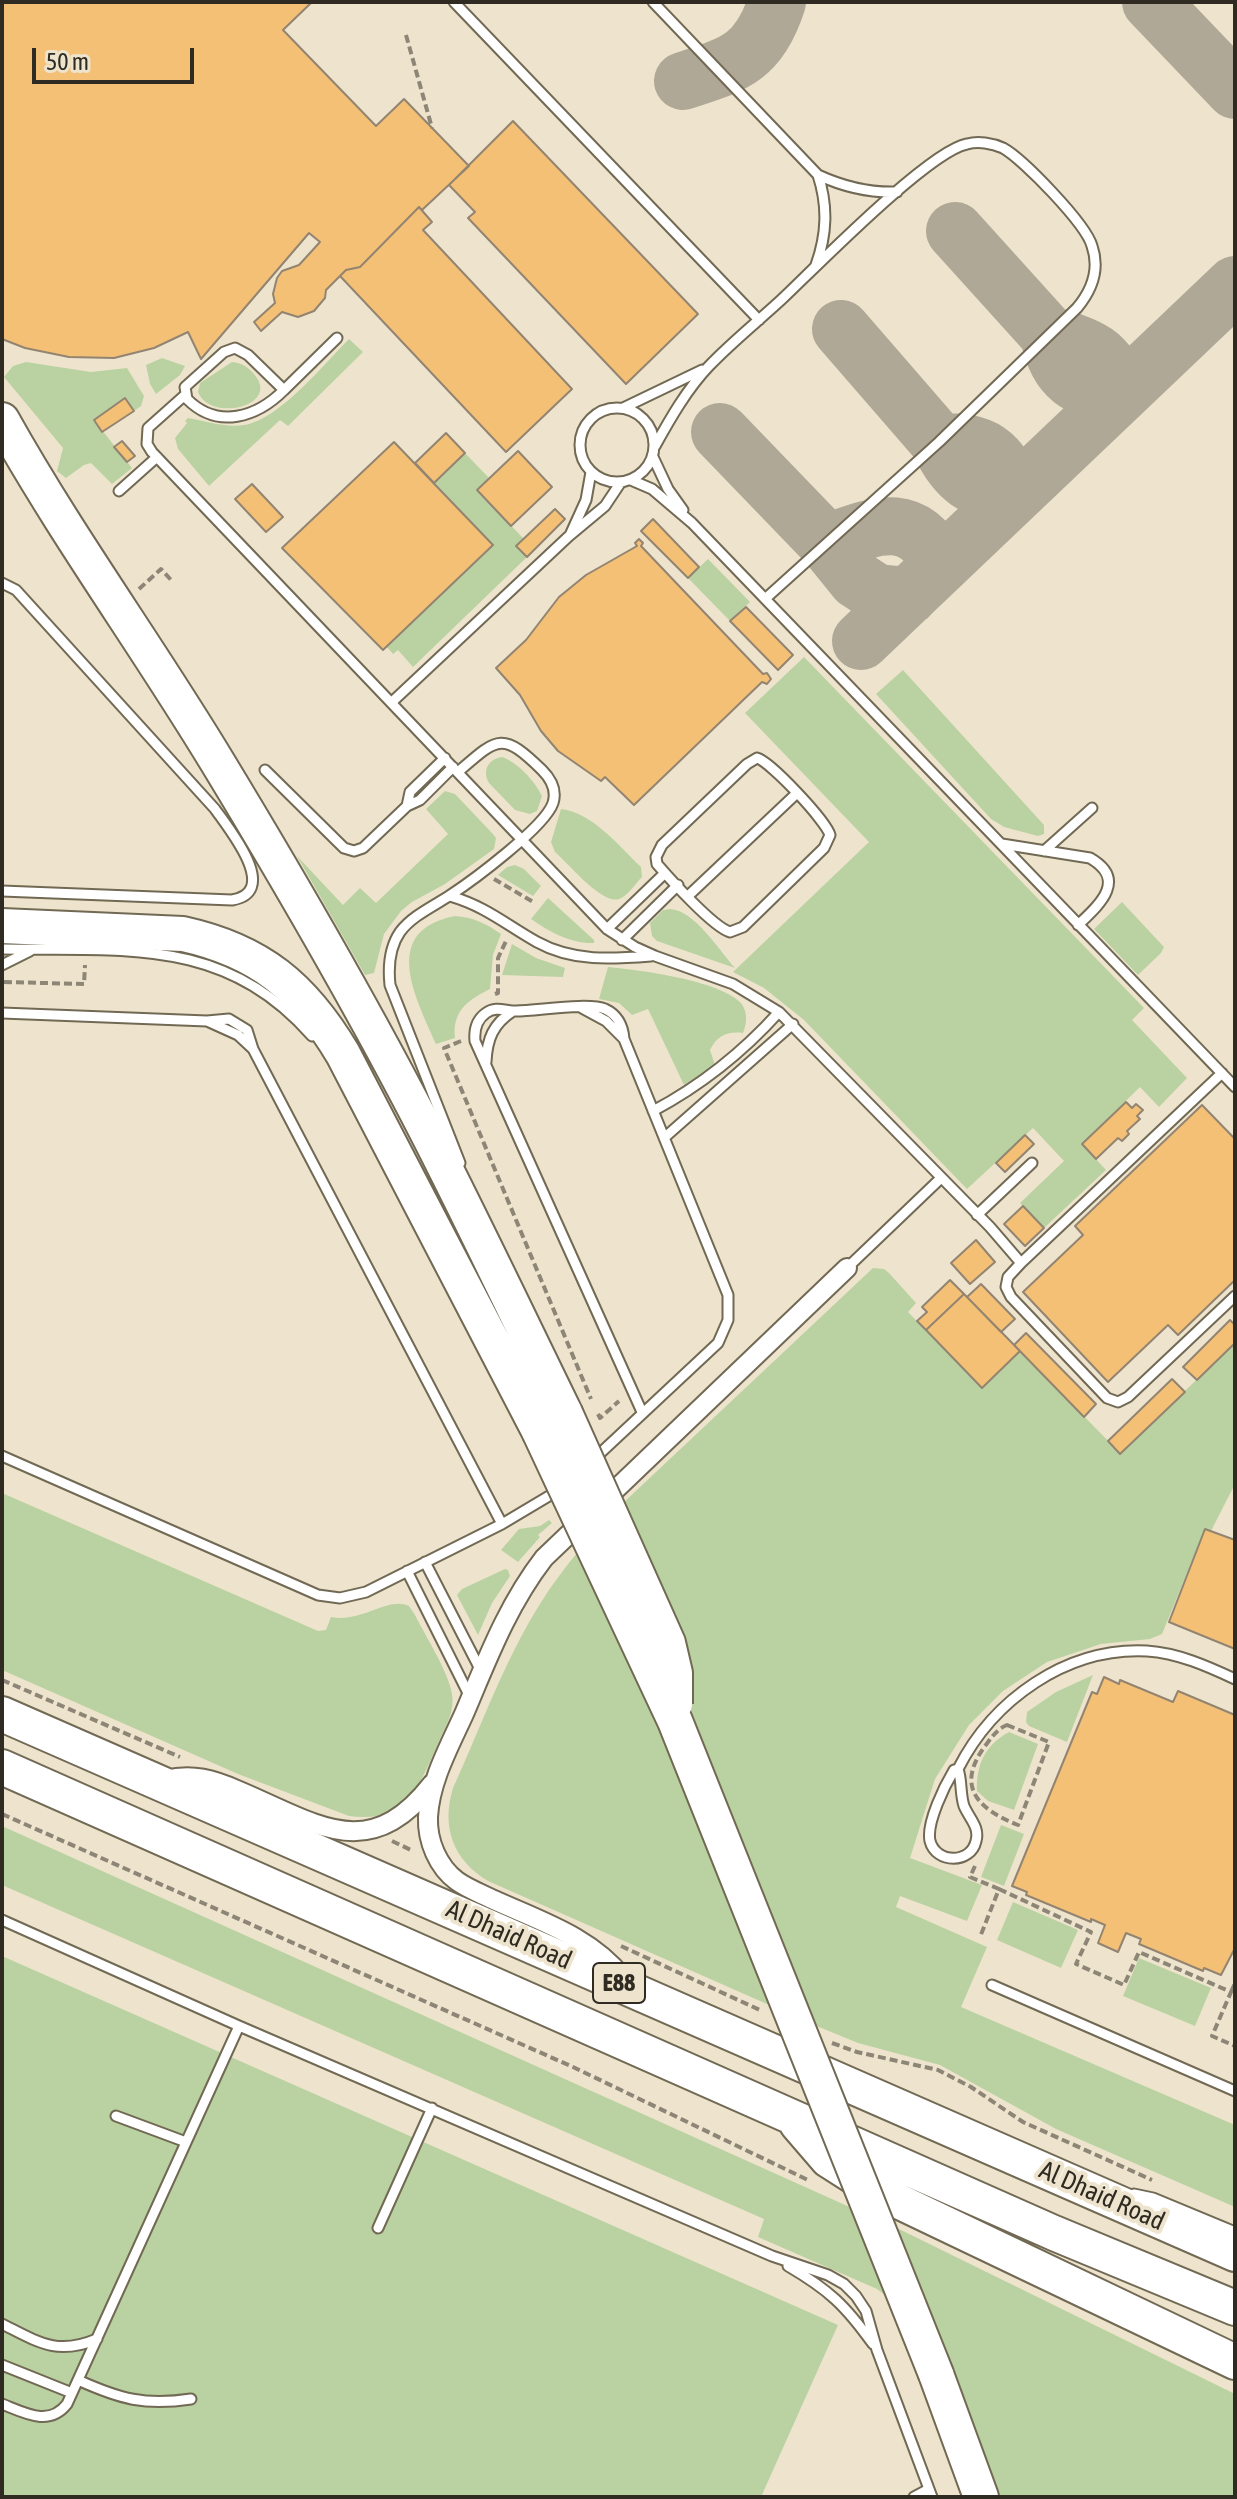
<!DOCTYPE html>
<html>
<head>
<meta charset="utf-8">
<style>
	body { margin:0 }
	#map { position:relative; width:1237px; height:2499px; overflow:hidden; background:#eee4cd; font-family:"Asap Condensed",sans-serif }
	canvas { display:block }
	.frame { position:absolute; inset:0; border:4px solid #2f2b22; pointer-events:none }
	.scale { position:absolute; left:32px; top:48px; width:162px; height:36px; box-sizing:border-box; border:4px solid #2f2b22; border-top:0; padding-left:10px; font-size:24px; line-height:28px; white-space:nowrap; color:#2f2b22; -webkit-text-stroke:6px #eee4cd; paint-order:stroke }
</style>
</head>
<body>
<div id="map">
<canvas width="1237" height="2499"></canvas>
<div class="frame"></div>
<div class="scale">50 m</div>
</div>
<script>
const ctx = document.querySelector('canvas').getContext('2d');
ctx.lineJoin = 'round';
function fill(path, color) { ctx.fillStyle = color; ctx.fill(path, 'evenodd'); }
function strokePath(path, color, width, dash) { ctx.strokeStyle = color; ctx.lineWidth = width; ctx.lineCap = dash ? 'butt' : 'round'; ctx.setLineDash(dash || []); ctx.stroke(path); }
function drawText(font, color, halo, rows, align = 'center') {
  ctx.font = font + ' "Asap Condensed",sans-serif'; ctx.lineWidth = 8; ctx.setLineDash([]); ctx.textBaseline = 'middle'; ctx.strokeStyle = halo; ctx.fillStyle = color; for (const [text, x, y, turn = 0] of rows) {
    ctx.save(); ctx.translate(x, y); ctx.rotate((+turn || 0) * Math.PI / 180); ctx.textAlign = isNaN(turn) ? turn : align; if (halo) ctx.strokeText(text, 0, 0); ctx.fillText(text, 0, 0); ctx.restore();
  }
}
const green = new Path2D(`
	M349,339L363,352L288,426L280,420L209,486L178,449L175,438L187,423L185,421L188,418C206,421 225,428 244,425C279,420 324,364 349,339Z
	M162,358L185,366L180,375L156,394L150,384L146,365Z
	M26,362L91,372L127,368L144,396L141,406L134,411L125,399L94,420L132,468L112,484L91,463L84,465L66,478L57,471L63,448L4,377L13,366Z
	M232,362C242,363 247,366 254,374C282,406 210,423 198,392L200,383Z
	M465,453L489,478L477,490L524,539L516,547L527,557L413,667L398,650L393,654L386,646L492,545L434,483Z
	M708,559L750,602L730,621L688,578Z
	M804,657L1144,1008L1132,1020L1187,1078L1159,1107L1140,1087L1082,1144L1106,1170L1044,1228L1020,1203L1064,1161L1033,1128L967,1189L804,1020L764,988L733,972L869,842L745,713Z
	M903,670L1044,825V834L1038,836L1004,827L991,819L876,694Z
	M502,757C517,762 535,781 542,796L537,811L530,814L515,810L489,783C482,771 488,759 502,757Z
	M445,791L455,794L492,833L496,838L494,849L445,884L412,902L401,911L384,934L374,973L365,975L297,856L343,905L360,888L376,903L448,834L426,809Z
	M561,809C593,813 619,846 641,867L642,877C635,884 628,896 619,899C602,905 568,863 555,852L551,842Z
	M515,865L524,869L541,886L533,896L498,875L507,867Z
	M548,898L594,940V943C572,944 549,932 531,919Z
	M1122,902L1164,947L1161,953L1138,975L1094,929Z
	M670,909C694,910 719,950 735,968L657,941L652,936L650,923L663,910Z
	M455,916C473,917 487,924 501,934L493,955L490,989C468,1000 452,1011 455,1038L436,1044C416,998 379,931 455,916Z
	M512,944L536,958L565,968L563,977L502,975Z
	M608,967C639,970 719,980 741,1003C748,1012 747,1023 743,1033C727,1031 717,1036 710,1050L715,1065L684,1085L648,1009L632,1015L619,1003L599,999Z
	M873,1268L884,1269L889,1273L916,1303L908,1312L982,1387L1020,1351L1120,1453L1235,1343V1484L1211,1531L1205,1529L1162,1634L1150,1639L1101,1644L1047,1662L1003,1691L969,1725L935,1779L910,1858L982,1885L967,1921L900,1896L896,1907L987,1947L961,2007L1235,2125V2207L1056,2129L940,2065L858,2043L819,2027L488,1881C453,1860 441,1827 453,1788C481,1727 504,1661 540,1604C563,1567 591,1535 622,1504Z
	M2,1493L318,1631L326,1630L331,1617C362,1623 388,1596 409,1606L415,1615C425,1635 449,1673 452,1694C455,1711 446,1726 439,1741C420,1785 406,1824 349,1816L238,1774L2,1670Z
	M549,1520L552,1523L538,1535L540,1537L518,1562L501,1550L519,1529L540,1526Z
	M505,1569L508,1570L510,1576L492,1603L478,1635L457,1595L462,1589Z
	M1093,1675L1067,1742L1029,1726L1026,1722L1027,1712L1056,1692Z
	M1009,1732L1038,1744L1014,1810L988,1801L977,1791C976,1765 985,1745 1009,1732Z
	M1001,1825L1024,1834L1004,1886L981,1877Z
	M2,1826L903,2231L1235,2394V2497H988L902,2308L877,2289L758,2237L764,2219L2,1885Z
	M1013,1902L1078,1930L1061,1968L997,1940Z
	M2,1956L838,2325L761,2497H2Z
	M1139,1958L1211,1988L1195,2026L1123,1996Z`);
const taxiway = new Path2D(`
	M1151,2L1235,90
	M683,81C735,64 759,58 777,2
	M955,231L1049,335C1057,377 1079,393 1121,393C1109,352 1088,346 1049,335
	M841,329L939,442C956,479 973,491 1015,494C1000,452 984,441 939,442
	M720,432L827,543L857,580L877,593L909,596
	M827,543C875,526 913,508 941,565
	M861,641L1235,285`);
const building = new Path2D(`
	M2,2H312L283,30L376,126L404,99L469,166L422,210L419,207L360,267L346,270L326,290L325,298L314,311L298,317L282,312L261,331L254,322L275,303L273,294L277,278L282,271L299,265L320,242L309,233L201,359L188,332L154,348L114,358L69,357L25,348L2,339Z
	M513,121L698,314L626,384L468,218L475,212L449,185Z
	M419,207L432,222L423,230L572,389L506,452L340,276L346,270L360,267Z
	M125,398L134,411L102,432L94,420Z
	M446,433L465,453L434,483L415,463Z
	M122,441L135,456L127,462L114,447Z
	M394,442L493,545L383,650L282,548Z
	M518,451L552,487L511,526L477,490Z
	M252,484L283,517L266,532L235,499Z
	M555,509L565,519L527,557L516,546Z
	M653,519L699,567L688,578L641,531Z
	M639,539L643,543L641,546L763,674L767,673L771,679L767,684L762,682L634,805L605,777L601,781L558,751L541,731L520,695L496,668L526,640L559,597L586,575L637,546L635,543Z
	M746,607L793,655L778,670L730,621Z
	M1126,1102L1132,1108L1136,1104L1143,1110L1137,1116L1140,1119L1127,1131L1129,1134L1122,1141L1118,1138L1096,1159L1082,1144Z
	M1202,1105L1235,1139V1280L1178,1335L1168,1325L1108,1382L1023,1292L1083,1235L1075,1226Z
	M1025,1135L1034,1144L1005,1172L996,1163Z
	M1023,1206L1044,1228L1025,1246L1004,1224Z
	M976,1240L995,1262L970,1284L951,1263Z
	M950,1280L964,1294L926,1330L917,1321L927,1312L922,1307Z
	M981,1284L1015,1319L1001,1332L967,1297Z
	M964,1294L1020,1351L982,1388L926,1330Z
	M1230,1320L1235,1325V1343L1197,1380L1183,1367Z
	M1026,1333L1096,1404L1084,1417L1014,1345Z
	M1172,1379L1185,1392L1120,1454L1108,1441Z
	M1205,1529L1235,1540V1649L1169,1622Z
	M1104,1677L1119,1684L1120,1680L1173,1702L1178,1691L1235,1715V1948L1221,1975L1204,1968L1203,1971L1139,1944L1141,1939L1126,1933L1118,1952L1098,1943L1105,1925L1091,1919V1922L1026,1895L1027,1892L1012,1886L1092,1692L1097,1694Z`);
const path = new Path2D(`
	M406,35L432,128
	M139,589L161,569L172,581
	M494,879L535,903
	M4,982L84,984L85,965
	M495,994L498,993V958L507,939
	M461,1041L444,1048L591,1399
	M598,1414L600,1418L619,1401
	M2,1680L180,1757
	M1007,1725L1049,1742L1018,1825C978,1809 955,1787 985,1746C992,1737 997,1729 1007,1725Z
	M2,1814L573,2067L808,2180
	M392,1841L413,1851
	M975,1866L970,1877L999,1889L980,1937
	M999,1889L1091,1932L1076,1964L1124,1985L1139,1952L1231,1992L1212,2036L1235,2046
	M621,1946L762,2011
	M1231,1992L1235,1983
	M832,2043L857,2052L938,2070L971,2087L1023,2122L1152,2180`);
const service = new Path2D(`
	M454,2L759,320
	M653,2L818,175C844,187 868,193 897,192
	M816,265C827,234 828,206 818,175
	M235,348L248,355L284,390C257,417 218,430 187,399L185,387L224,352Z
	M284,390L337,338
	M185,395L148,428L147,444L152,452L607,929L635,947L655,956L733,984L779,1012L990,1227L1021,1263
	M580 445a37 37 0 1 1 74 0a37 37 0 1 1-74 0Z
	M623,408L702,370
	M655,446C670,419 687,389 709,366C732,342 757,322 781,300C815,268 929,151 967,144C978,141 992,143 1003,148C1023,159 1086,224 1092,246C1100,269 1092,290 1077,308L939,442L765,599
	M653,457L668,489L683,510
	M631,480L652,489L692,523L1235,1087
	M119,491L157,457
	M571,533L586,500L591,472
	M2,583L16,590L215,809C229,829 281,892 232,900L2,891
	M392,702L569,536L605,506L621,482
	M757,758C771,762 826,821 830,835L824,848L743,927L730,932C713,927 670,879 657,864L656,857L662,845L747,764Z
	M265,770L344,848L354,851L363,848L407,806L420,800L453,767
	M458,772C498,737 502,731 542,770C551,779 557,790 553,803C545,827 472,881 449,896C432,907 412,916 400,932C389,948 388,966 390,985L460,1163
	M407,806L410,792L445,758
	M1002,844L1090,858C1128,880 1099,905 1078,925
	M1044,851L1092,808
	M450,896C487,907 505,924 537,942C573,962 612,959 651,956
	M688,896L796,794
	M607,929L665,873
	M622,940L678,885
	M2,949C123,951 224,936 312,1036
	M2,965L30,951
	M582,1008L606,1021L624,1039
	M2,1013L207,1021L229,1019L247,1030L253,1049
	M207,1021L238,1035L253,1049L502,1524
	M486,1062C487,1039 493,1024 513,1011
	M1222,1073L1021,1263L1008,1277L1006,1287L1011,1297L1107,1398L1118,1402L1128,1397L1235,1296
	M653,1111C702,1085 742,1053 779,1012
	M664,1138L793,1024
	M977,1215L1032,1163
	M847,1268L940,1179
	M2,1456L318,1595L340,1598L366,1592L502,1524L559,1490
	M594,1459L718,1343L728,1320V1295L624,1039C623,1026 618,1015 605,1009C588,1002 537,1011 516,1011C505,1011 496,1006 486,1013C476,1020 474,1030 475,1041L642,1412
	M425,1562L482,1673
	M407,1571L470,1697
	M958,1769C993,1700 1066,1647 1147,1651C1178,1653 1207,1666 1235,1679
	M958,1769C962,1780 960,1794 964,1806C969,1818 980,1827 976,1841C971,1864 936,1864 930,1841C926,1823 945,1785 954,1770Z
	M2,1920L239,2026L772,2256L828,2275L844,2284L856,2296L866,2311L877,2350L932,2497
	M992,1985L1235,2091
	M116,2116L186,2142
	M1134,2194L1153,2198L1235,2232
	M378,2228L432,2108
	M788,2266C829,2290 845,2305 873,2344
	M2,2324C38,2342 57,2356 97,2339
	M2,2365L72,2393
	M78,2380C120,2399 145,2406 191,2399
	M2,2404C25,2413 49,2427 67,2404L239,2026
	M914,2497L929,2489`);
const minor = new Path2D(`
	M166,1780C192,1773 214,1780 237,1790C316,1823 368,1866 432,1784
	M623,1978C591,1937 540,1921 494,1900C482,1894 468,1889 457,1881C438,1867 427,1841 428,1817C430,1781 449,1747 464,1714C487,1660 507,1606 544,1558L847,1268`);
const motorway = new Path2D(`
	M2,420C68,538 148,647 218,763C292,885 364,1009 429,1136C476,1228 520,1321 565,1413
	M2,926L183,934C260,951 303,987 343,1054L539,1431
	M2,1714L1235,2254
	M2,1767L1054,2233L1235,2308
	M797,2124L828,2160L875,2190L1235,2362
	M936,2374L981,2497`);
const motorwayBridge = new Path2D(`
	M565,1413L668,1643L675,1673V1704
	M539,1431L675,1721L936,2374`);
const shields = [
	[619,1983,52]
];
const shieldNames = [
	["E88",619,1983]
];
const streetNames = [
	["Al Dhaid Road",509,1935,24],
	["Al Dhaid Road",1102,2196,24]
];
fill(green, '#bad2a1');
strokePath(taxiway, '#b0a896', 58);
fill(building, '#f4c076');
strokePath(building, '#928471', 2);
strokePath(service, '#716954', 13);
strokePath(minor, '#716954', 22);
strokePath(motorway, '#716954', 38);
strokePath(path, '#8d8676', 4, [8, 4]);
strokePath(service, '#fff', 9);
strokePath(minor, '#fff', 18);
strokePath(motorway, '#fff', 34);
strokePath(motorwayBridge, '#716954', 38, []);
strokePath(motorwayBridge, '#fff', 34);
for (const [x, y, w] of shields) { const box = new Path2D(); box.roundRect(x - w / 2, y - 20, w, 40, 6); ctx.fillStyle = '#eee4cd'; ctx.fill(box); strokePath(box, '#2f2b22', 2); }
drawText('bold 24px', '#2f2b22', null, shieldNames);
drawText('26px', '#2f2b22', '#eee4cd', streetNames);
</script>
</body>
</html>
